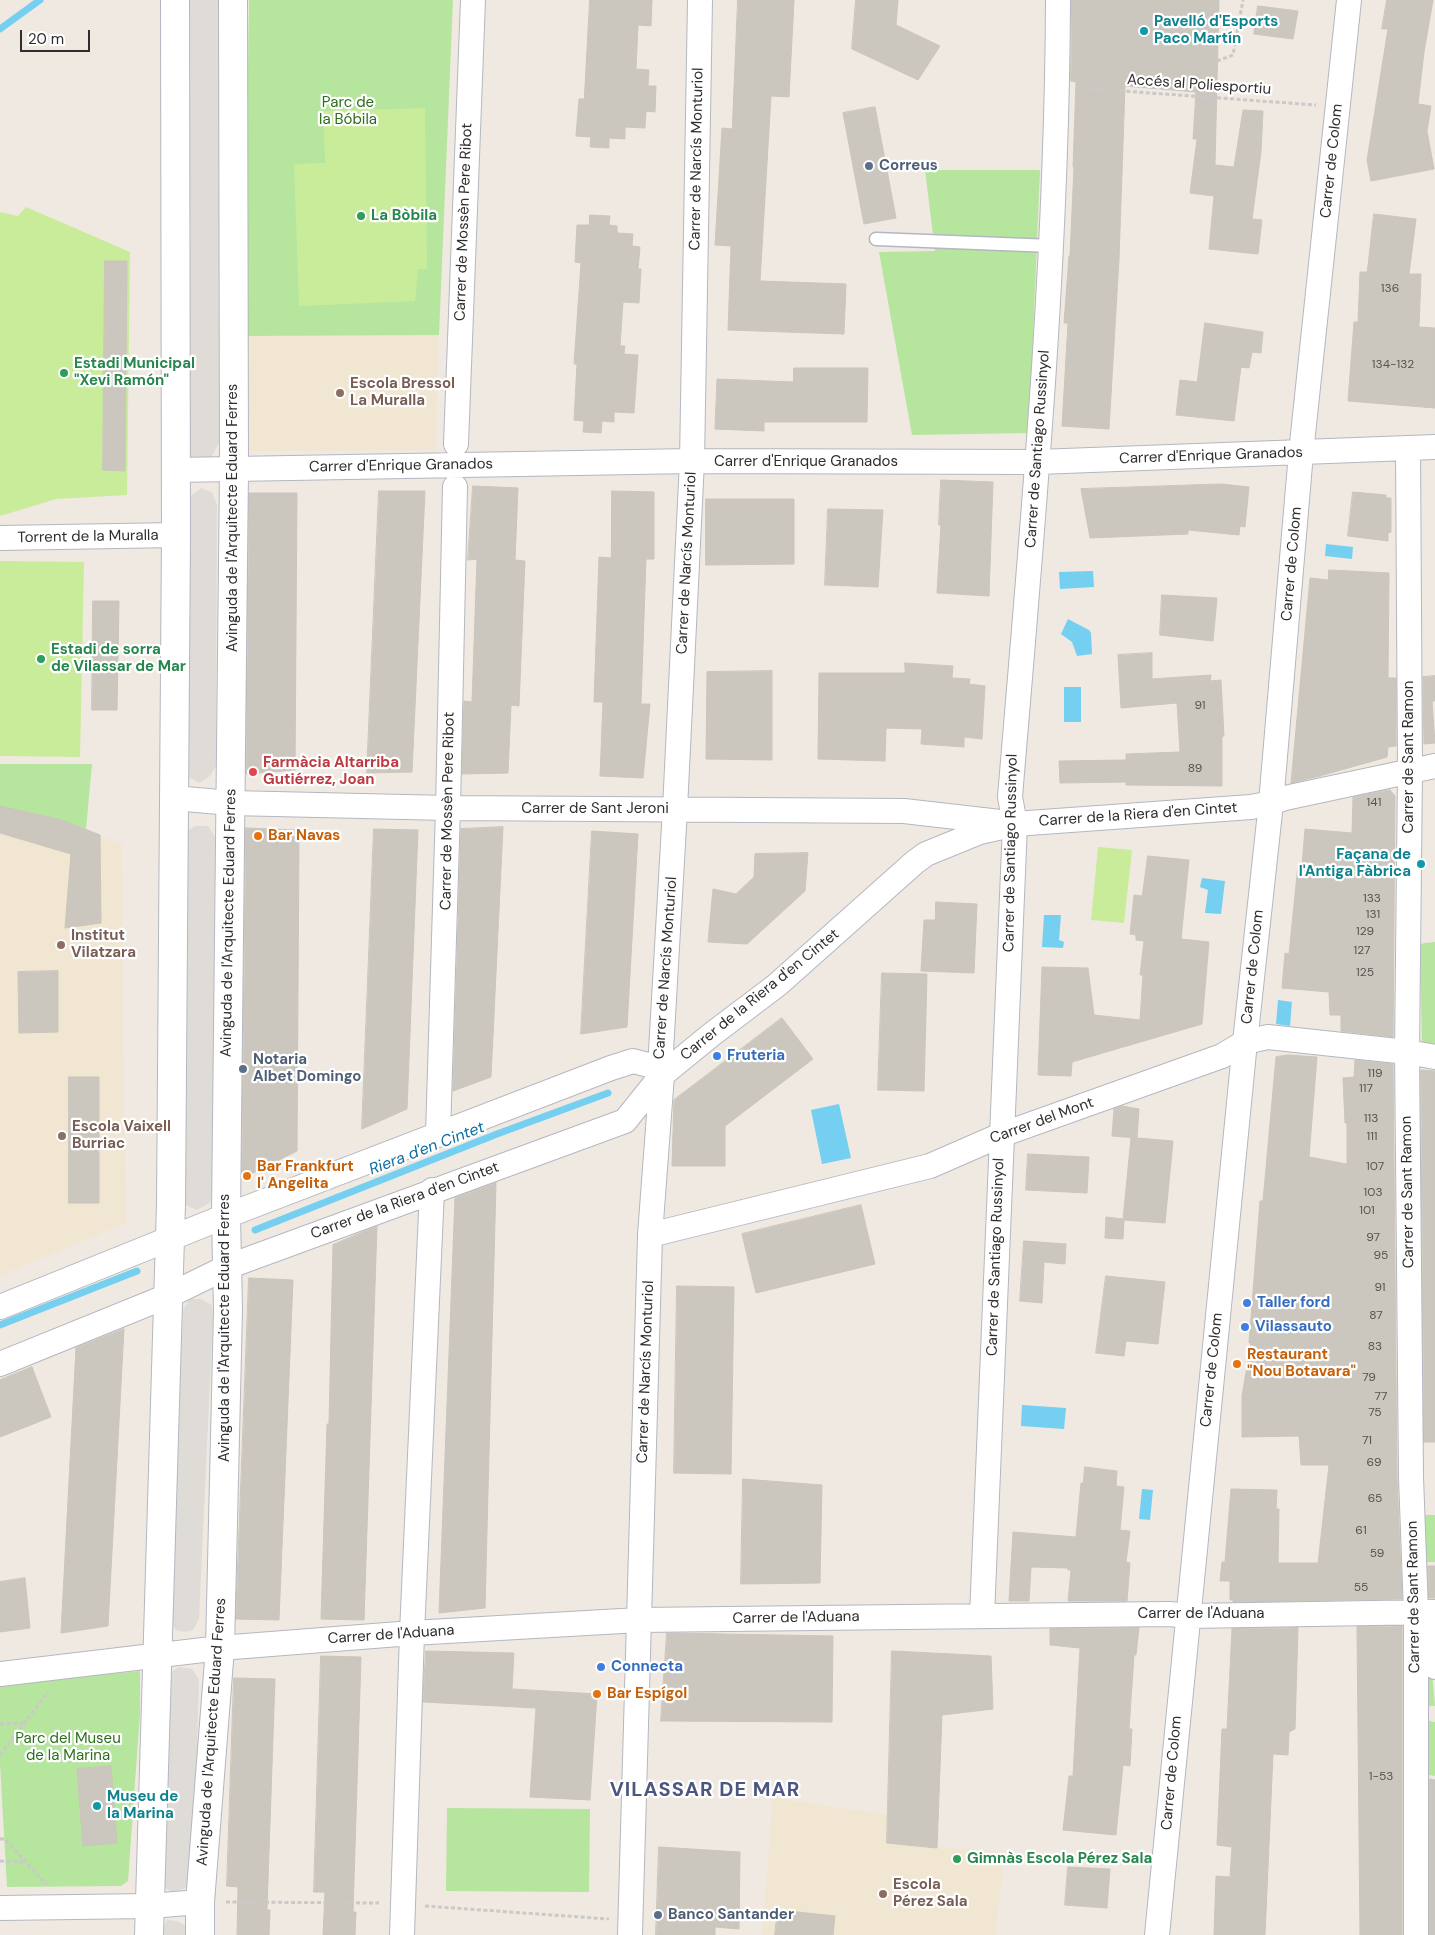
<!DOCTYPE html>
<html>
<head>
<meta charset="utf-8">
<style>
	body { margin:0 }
	#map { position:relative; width:1435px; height:1935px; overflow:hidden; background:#efe9e1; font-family:"DM Sans",sans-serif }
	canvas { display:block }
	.scale { position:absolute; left:20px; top:30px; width:70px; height:22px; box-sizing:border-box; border:2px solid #2e2e2e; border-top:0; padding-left:6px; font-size:15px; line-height:18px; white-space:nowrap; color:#2e2e2e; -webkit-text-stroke:4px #fff; paint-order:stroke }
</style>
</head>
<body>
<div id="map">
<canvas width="1435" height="1935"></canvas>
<div class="scale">20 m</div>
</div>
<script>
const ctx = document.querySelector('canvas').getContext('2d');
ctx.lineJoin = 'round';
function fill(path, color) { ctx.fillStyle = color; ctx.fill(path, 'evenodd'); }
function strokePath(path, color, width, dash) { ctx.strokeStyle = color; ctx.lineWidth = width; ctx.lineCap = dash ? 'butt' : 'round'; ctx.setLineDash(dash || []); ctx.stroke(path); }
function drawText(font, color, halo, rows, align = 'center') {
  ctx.font = font + ' "DM Sans",sans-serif'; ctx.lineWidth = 4.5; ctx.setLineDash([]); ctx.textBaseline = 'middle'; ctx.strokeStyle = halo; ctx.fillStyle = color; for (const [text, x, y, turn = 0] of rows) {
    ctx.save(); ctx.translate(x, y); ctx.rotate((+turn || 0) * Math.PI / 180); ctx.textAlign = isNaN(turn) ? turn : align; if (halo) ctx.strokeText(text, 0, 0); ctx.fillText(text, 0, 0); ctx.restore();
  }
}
const education = new Path2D(`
	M439,335L435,450L244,451V336Z
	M0,806L62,820L122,845L123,1044L126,1223L0,1276Z
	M773,1798L889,1815L888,1843L1005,1852L995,1935H762Z`);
const green = new Path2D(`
	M249,0H453L439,335L244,336Z
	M925,170H1040L1029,433L912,435L879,252L935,251Z
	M0,764H92L86,829L62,820L0,806Z
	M1435,942V1049L1422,1048L1420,945L1424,943Z
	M1425,1515H1435V1562H1425Z
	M1428,1627L1435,1706H1428L1429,1721L1435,1722V1776L1423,1774Z
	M140,1671V1713L128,1881L121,1886L7,1887L0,1764V1685Z
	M447,1808L590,1809L589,1892L446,1891Z`);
const pitch = new Path2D(`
	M425,108L427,269H418L415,301L299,306L294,164L325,163L323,111Z
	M26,207L130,252L127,495L56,499L0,516V212L18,216Z
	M0,561L84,562L80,757L0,756Z
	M1098,847L1132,850L1124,923L1091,920Z`);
const plaza = new Path2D(`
	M188,0H222L219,443L212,456L200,461L190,458L183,443Z
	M201,488L212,492L217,505L216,767L209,777L199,783L187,776L189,497Z
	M195,826H208L215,837L213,1187L210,1203L197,1210L185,1205L176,1189L185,832Z
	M190,1299H201L212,1305L213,1318L199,1619L193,1630L184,1632L176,1630L171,1622L183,1309Z
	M179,1667L192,1669L199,1679L193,1878L184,1889L172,1892L164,1887V1681L171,1672Z
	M167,1920L177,1921L186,1926V1935H160Z`);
const water = new Path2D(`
	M1326,544L1353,547L1352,559L1325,556Z
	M1093,571L1094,587L1060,589L1059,572Z
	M1068,619L1089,630L1091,633L1092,654L1077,656L1072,642L1061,634Z
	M1064,687H1081V722H1064Z
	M1202,878L1225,881L1221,914L1205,913L1208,890L1200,887Z
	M1044,915H1061L1059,940L1064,942L1063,948L1042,947Z
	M1278,1000L1292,1002L1290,1026L1276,1024Z
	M839,1104L851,1158L822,1164L811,1110Z
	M1022,1405L1066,1408L1064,1429L1021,1426Z
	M1142,1489L1153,1490L1150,1520L1139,1519Z`);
const stream = new Path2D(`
	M0,29L40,0
	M255,1230L497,1134L608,1093
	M0,1325L137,1271`);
const building = new Path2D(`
	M590,0H652L651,26L638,25L636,69L649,70L648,86H656L655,112L646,111L645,128L625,127V139L609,138V148L590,147L591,137L576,136L579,99H584Z
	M738,0H794L789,97L771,96L760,281L846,284L844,334L728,330L731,246L715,245L722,128L732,129Z
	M856,0H898L896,25L940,46L918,80L852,49Z
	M1072,0H1219L1215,165L1234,167L1243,110L1263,111L1261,152L1252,219L1262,220L1258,254L1209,249L1214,196L1190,193L1197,139H1193L1196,92L1125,86L1119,259L1109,429L1062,426L1068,323H1064L1069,256H1070L1074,167H1073L1076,82L1071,81Z
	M1387,0H1433L1424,52L1418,104L1431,106L1427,131L1434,169L1371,181L1367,160L1388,29H1382Z
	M1258,6L1298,11L1293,39L1254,34Z
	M875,107L896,218L864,224L843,113Z
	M1374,214L1416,219L1409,274H1421L1419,327L1435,328V408L1348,401L1354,322H1358L1360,272H1367Z
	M590,215L610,216L609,225L617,226V233L633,234L632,246L640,247L638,269H641L639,303L623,302L620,346H625L624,354L638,355L634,413L614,412V422L602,421L601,433L583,432L584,421L574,420L577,364H574L581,263L575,262L577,225H589Z
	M105,261H127L125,471L103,470Z
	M1205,323L1263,332L1261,353L1252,352L1249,368L1241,367L1234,421L1176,415L1180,380L1197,382Z
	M794,368H868L867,422H764V431L715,429L717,379L793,382Z
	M941,480L993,482L989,596L937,593L941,525H939Z
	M1221,484L1249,487L1245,527L1240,526L1239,535L1188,530V534L1090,538L1081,489Z
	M473,486L518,488L515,560L525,561L519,706L511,705L508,773L462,774L464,701L472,702L477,559L468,560Z
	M379,491H425L412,772L367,773Z
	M612,491L654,492V559H646L641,704H650L643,778L600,776L603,702H594L599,557L611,558Z
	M1353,492L1386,495V498H1391V532L1388,533V541L1348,536Z
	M249,493H297L295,770L246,774Z
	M706,499H794V564L706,565Z
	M828,509L883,510L878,587L825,585Z
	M1329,570L1389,573L1388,678H1396V746L1388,747L1387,757L1320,776L1291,783L1310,578L1328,580Z
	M1162,595L1217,598L1213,641L1160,635Z
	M93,601H119L117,710H92Z
	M1152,653V679L1211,675L1210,681L1221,680L1224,736H1222V786L1126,785V782L1060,783L1059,761L1126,760V754L1180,752L1177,703L1121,708L1118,655Z
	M905,663L953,666L952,678L970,679L969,684L985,686L982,739L964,737V747L921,744L922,729L886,728L885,761L818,759L819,673H905Z
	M772,671V760L706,759L707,672Z
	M1435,676V701H1432L1435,743L1424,744L1423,677Z
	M1390,790L1395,796L1393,1037L1341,1031V1015H1330L1329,992L1282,988L1285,953L1289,954L1298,865L1302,866L1305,829L1352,833L1353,797Z
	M0,806L62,820L100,835L101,923L65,928L71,854L0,833Z
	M503,827L491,1077L453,1091L461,829Z
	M246,828L299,830L297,1151L247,1176L242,1173Z
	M374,829L418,830L407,1109L362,1129Z
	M592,831L638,834L627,1027L581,1034Z
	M808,853L805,891L747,944L708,942L713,889L736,894L754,877L755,854Z
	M1148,856L1189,860L1181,939L1209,942L1202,1024L1072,1062L1071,1076L1038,1075L1042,967L1088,968L1094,1015L1140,1020L1143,975H1140L1144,941L1136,940V935L1130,934L1134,895L1142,896Z
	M936,902L977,904L974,973L921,971L924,920H935Z
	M58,971V1032L19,1033L18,972Z
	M882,973L927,974L924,1091L878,1090Z
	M782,1018L813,1059L725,1126V1166H672L674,1100Z
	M1288,1055L1317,1057L1309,1157L1347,1164V1123H1345L1343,1078L1354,1077L1355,1060L1393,1064L1397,1477L1402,1599L1233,1602V1600H1230V1581H1220L1222,1562H1225L1231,1489L1277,1490L1276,1509H1279L1278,1563H1318L1329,1465H1301L1299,1436L1242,1437V1396L1251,1343H1249L1260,1201H1263L1276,1057Z
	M1421,1070L1435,1071V1442H1424Z
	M69,1077H99V1203H69Z
	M1122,1106L1139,1109L1137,1138L1173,1141L1165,1223L1124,1220L1123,1239L1105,1238L1106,1217L1123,1219L1131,1138H1137L1112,1136L1114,1109Z
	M1028,1154L1089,1157L1087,1193L1026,1190Z
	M496,1183L485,1608L439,1613L455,1198Z
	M861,1205L875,1264L756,1293L742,1234Z
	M377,1226L364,1620L321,1619L327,1424H329L333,1245Z
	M1024,1241L1066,1244L1065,1264L1044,1262L1042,1303L1020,1301Z
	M1106,1276L1165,1282L1158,1344L1126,1341L1124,1356L1096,1353Z
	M249,1278L293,1280L279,1620L236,1619Z
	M677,1286L734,1287L731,1474L674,1473Z
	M124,1329L108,1626L61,1633L76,1348Z
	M32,1367L51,1417L0,1437V1380Z
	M1085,1467L1117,1471L1116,1486L1124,1487L1120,1530L1130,1531L1126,1562L1130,1563L1127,1601H1068L1071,1570H1068V1568L1031,1567L1029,1601H1009L1013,1532L1076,1537L1081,1483H1083Z
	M743,1479L822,1485L820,1583L741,1584Z
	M1428,1566H1435V1598H1429Z
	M25,1578L30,1628L0,1632V1582Z
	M1402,1626V1935H1360L1357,1627Z
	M1139,1628L1136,1655H1134L1129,1729H1132L1130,1766L1123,1765L1116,1835L1063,1830L1069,1776H1073L1080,1648L1050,1645V1629Z
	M1298,1628L1295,1729L1289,1732L1288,1755L1273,1754L1265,1935H1214L1216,1876L1230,1877L1232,1847L1217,1845L1222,1729H1227L1232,1629Z
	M667,1633L833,1636L832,1722L661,1721Z
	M426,1651L514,1653L512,1689L597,1694L590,1800L530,1797L536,1708L423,1702Z
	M892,1651L991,1656L993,1709L942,1715L937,1848L887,1843Z
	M321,1656L361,1657L353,1912H356L355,1935H323L325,1892H314Z
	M234,1678L275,1679L267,1910H270L269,1935H237L238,1887L227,1886Z
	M111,1766L117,1843L83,1846L77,1769Z
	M1430,1779L1435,1780V1935H1430Z
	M659,1847L740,1852L739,1929L715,1927V1935H656Z
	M1068,1867L1110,1869L1107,1908L1065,1905Z
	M778,1910L835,1916L833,1935H775Z`);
const path = new Path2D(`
	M1217,61L1233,55L1243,0
	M1081,88L1316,105
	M0,1724L24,1723
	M0,1755L48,1692
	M0,1839H5L47,1885
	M0,1861L26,1862
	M226,1902L379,1903
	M425,1906L609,1919`);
const lane = new Path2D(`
	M876,239L1052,246`);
const street = new Path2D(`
	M456,444L473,0
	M1408,448L1410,771L1407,1052L1411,1477L1416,1612V1935
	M176,470L692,461L1038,462L1435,447
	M0,538L176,535
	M174,798L231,803L448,808L904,811L1000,822
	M438,1135L448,808L455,487
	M650,1235L930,1166L1001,1135L1222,1056L1245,1042L1268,1037L1407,1052L1435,1057
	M0,1307L226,1216L611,1068L633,1061L660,1068
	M0,1364L170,1295L227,1267L625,1121L662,1075L711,1035L777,985L915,862L926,854L980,832L1015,824L1251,807L1271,803L1285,798L1435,766
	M982,1616L1015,824L1010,797C1032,532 1057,266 1058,0
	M1422,1618L1429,1625L1435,1667
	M0,1674L220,1648L412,1633L639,1620L1170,1614L1188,1616L1435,1612
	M0,1908L150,1906L200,1902
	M402,1935L412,1633L432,1190
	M630,1935L650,1235L662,1075L660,1068L675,809L692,461L700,0
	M1157,1935L1245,1042L1271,803L1301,453L1349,0`);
const secondary = new Path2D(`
	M149,1935L171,1204L176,535L175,0
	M200,1935V1902L220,1648L228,1310L226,1216L234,469L233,0`);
const markers = [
	[1144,31,5,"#0f9aa8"],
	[869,166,5,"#5c6f8a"],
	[361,216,5,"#2e9e5b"],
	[64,373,5,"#2e9e5b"],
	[340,393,5,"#8d6e63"],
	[41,659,5,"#2e9e5b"],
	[253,772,5,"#e0444e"],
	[258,836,5,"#e8710a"],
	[1421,864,5,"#0f9aa8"],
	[61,945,5,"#8d6e63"],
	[717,1056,5,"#3f7fe0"],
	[243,1069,5,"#5c6f8a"],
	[62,1136,5,"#8d6e63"],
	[247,1176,5,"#e8710a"],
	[1247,1303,5,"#3f7fe0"],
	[1245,1327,5,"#3f7fe0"],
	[1237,1364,5,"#e8710a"],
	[601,1667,5,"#3f7fe0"],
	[597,1694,5,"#e8710a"],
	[97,1806,5,"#0f9aa8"],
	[957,1859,5,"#2e9e5b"],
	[883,1894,5,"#8d6e63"],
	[658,1915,5,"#5c6f8a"]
];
const numberNames = [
	["136",1390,289],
	["134-132",1393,365],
	["91",1200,706],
	["89",1195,769],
	["141",1374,803],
	["133",1372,899],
	["131",1373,915],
	["129",1365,932],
	["127",1362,951],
	["125",1365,973],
	["119",1375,1074],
	["117",1366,1089],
	["113",1371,1119],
	["111",1372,1137],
	["107",1375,1167],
	["103",1373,1193],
	["101",1367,1211],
	["97",1373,1238],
	["95",1381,1256],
	["91",1380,1288],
	["87",1376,1316],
	["83",1375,1347],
	["79",1369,1378],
	["77",1381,1397],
	["75",1375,1413],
	["71",1367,1441],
	["69",1374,1463],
	["65",1375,1499],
	["61",1361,1531],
	["59",1377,1554],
	["55",1361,1588],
	["1-53",1381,1777]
];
const cultureNames = [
	["Pavelló d'Esports",1154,22],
	["Paco Martín",1154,39],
	["Façana de",1411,855,"right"],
	["l'Antiga Fàbrica",1411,872,"right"],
	["Museu de",107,1797],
	["la Marina",107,1814]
];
const streetNames = [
	["Accés al Poliesportiu",1199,85,4],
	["Carrer de Narcís Monturiol",697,159,-89],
	["Carrer de Colom",1332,161,-84],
	["Carrer de Mossèn Pere Ribot",464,222,-88],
	["Carrer de Santiago Russinyol",1038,449,-86],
	["Carrer d'Enrique Granados",1211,456,-2],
	["Carrer d'Enrique Granados",806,462],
	["Carrer d'Enrique Granados",401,466,-1],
	["Avinguda de l'Arquitecte Eduard Ferres",233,518,-90],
	["Torrent de la Muralla",88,537,-1],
	["Carrer de Narcís Monturiol",687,563,-87],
	["Carrer de Colom",1292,564,-85],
	["Carrer de Sant Ramon",1409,757,-90],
	["Carrer de Sant Jeroni",595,809],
	["Carrer de Mossèn Pere Ribot",448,811,-89],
	["Carrer de la Riera d'en Cintet",1138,815,-4],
	["Carrer de Santiago Russinyol",1011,853,-89],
	["Avinguda de l'Arquitecte Eduard Ferres",229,923,-89],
	["Carrer de Colom",1253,967,-84],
	["Carrer de Narcís Monturiol",666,968,-86],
	["Carrer de la Riera d'en Cintet",760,995,-39],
	["Carrer del Mont",1042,1121,-20],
	["Carrer de Sant Ramon",1408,1192,-91],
	["Carrer de la Riera d'en Cintet",405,1201,-20],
	["Carrer de Santiago Russinyol",996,1257,-88],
	["Avinguda de l'Arquitecte Eduard Ferres",225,1328,-90],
	["Carrer de Colom",1212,1370,-84],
	["Carrer de Narcís Monturiol",646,1372,-88],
	["Carrer de Sant Ramon",1414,1597,-91],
	["Carrer de l'Aduana",1201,1614],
	["Carrer de l'Aduana",796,1618,-1],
	["Carrer de l'Aduana",391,1635,-4],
	["Avinguda de l'Arquitecte Eduard Ferres",212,1732,-86],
	["Carrer de Colom",1172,1773,-85]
];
const parkNames = [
	["Parc de",348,103],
	["la Bóbila",348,120],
	["Parc del Museu",68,1739],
	["de la Marina",68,1756]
];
const serviceNames = [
	["Correus",879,166],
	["Notaria",253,1060],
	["Albet Domingo",253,1077],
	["Banco Santander",668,1915]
];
const leisureNames = [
	["La Bòbila",371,216],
	["Estadi Municipal",74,364],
	["\"Xevi Ramón\"",74,381],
	["Estadi de sorra",51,650],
	["de Vilassar de Mar",51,667],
	["Gimnàs Escola Pérez Sala",967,1859]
];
const educationNames = [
	["Escola Bressol",350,384],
	["La Muralla",350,401],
	["Institut",71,936],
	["Vilatzara",71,953],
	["Escola Vaixell",72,1127],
	["Burriac",72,1144],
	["Escola",893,1885],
	["Pérez Sala",893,1902]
];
const healthNames = [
	["Farmàcia Altarriba",263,763],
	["Gutiérrez, Joan",263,780]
];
const foodNames = [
	["Bar Navas",268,836],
	["Bar Frankfurt",257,1167],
	["l' Angelita",257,1184],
	["Restaurant",1247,1355],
	["\"Nou Botavara\"",1247,1372],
	["Bar Espígol",607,1694]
];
const shopNames = [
	["Fruteria",727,1056],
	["Taller ford",1257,1303],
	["Vilassauto",1255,1327],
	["Connecta",611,1667]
];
const waterNames = [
	["Riera d'en Cintet",427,1149,-21]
];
const districtNames = [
	["VILASSAR DE MAR",705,1791]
];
fill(education, '#f0e6d1');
fill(green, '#b6e59e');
fill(pitch, '#c9ec9a');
fill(plaza, '#dfdcd8');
fill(water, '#75cff0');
strokePath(stream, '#75cff0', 7);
fill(building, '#cbc7bf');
strokePath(building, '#cbc5ba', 1);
strokePath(lane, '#b4b7c1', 15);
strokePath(street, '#b4b7c1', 26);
strokePath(secondary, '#b4b7c1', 30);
strokePath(path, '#c9c9c9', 3, [4, 2.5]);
strokePath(lane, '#fff', 12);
strokePath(street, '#fff', 24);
strokePath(secondary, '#fff', 28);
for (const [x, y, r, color] of markers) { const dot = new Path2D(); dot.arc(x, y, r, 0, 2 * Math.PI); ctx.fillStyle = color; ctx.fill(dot); strokePath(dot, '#fff', 2); }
drawText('12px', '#555452', null, numberNames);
drawText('bold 15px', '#0d838f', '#fff', cultureNames, 'left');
drawText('15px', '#2e2e2e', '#fff', streetNames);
drawText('15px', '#2c6e1b', '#fff', parkNames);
drawText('bold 15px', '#4e5e75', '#fff', serviceNames, 'left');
drawText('bold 15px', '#27864d', '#fff', leisureNames, 'left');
drawText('bold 15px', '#785e54', '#fff', educationNames, 'left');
drawText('bold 15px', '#be3a42', '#fff', healthNames, 'left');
drawText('bold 15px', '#c56008', '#fff', foodNames, 'left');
drawText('bold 15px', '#366cbe', '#fff', shopNames, 'left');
drawText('italic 16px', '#0d6fa3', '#fff', waterNames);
ctx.letterSpacing = '1px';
drawText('bold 20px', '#4d5680', '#fff', districtNames);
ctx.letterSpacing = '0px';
</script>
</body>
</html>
